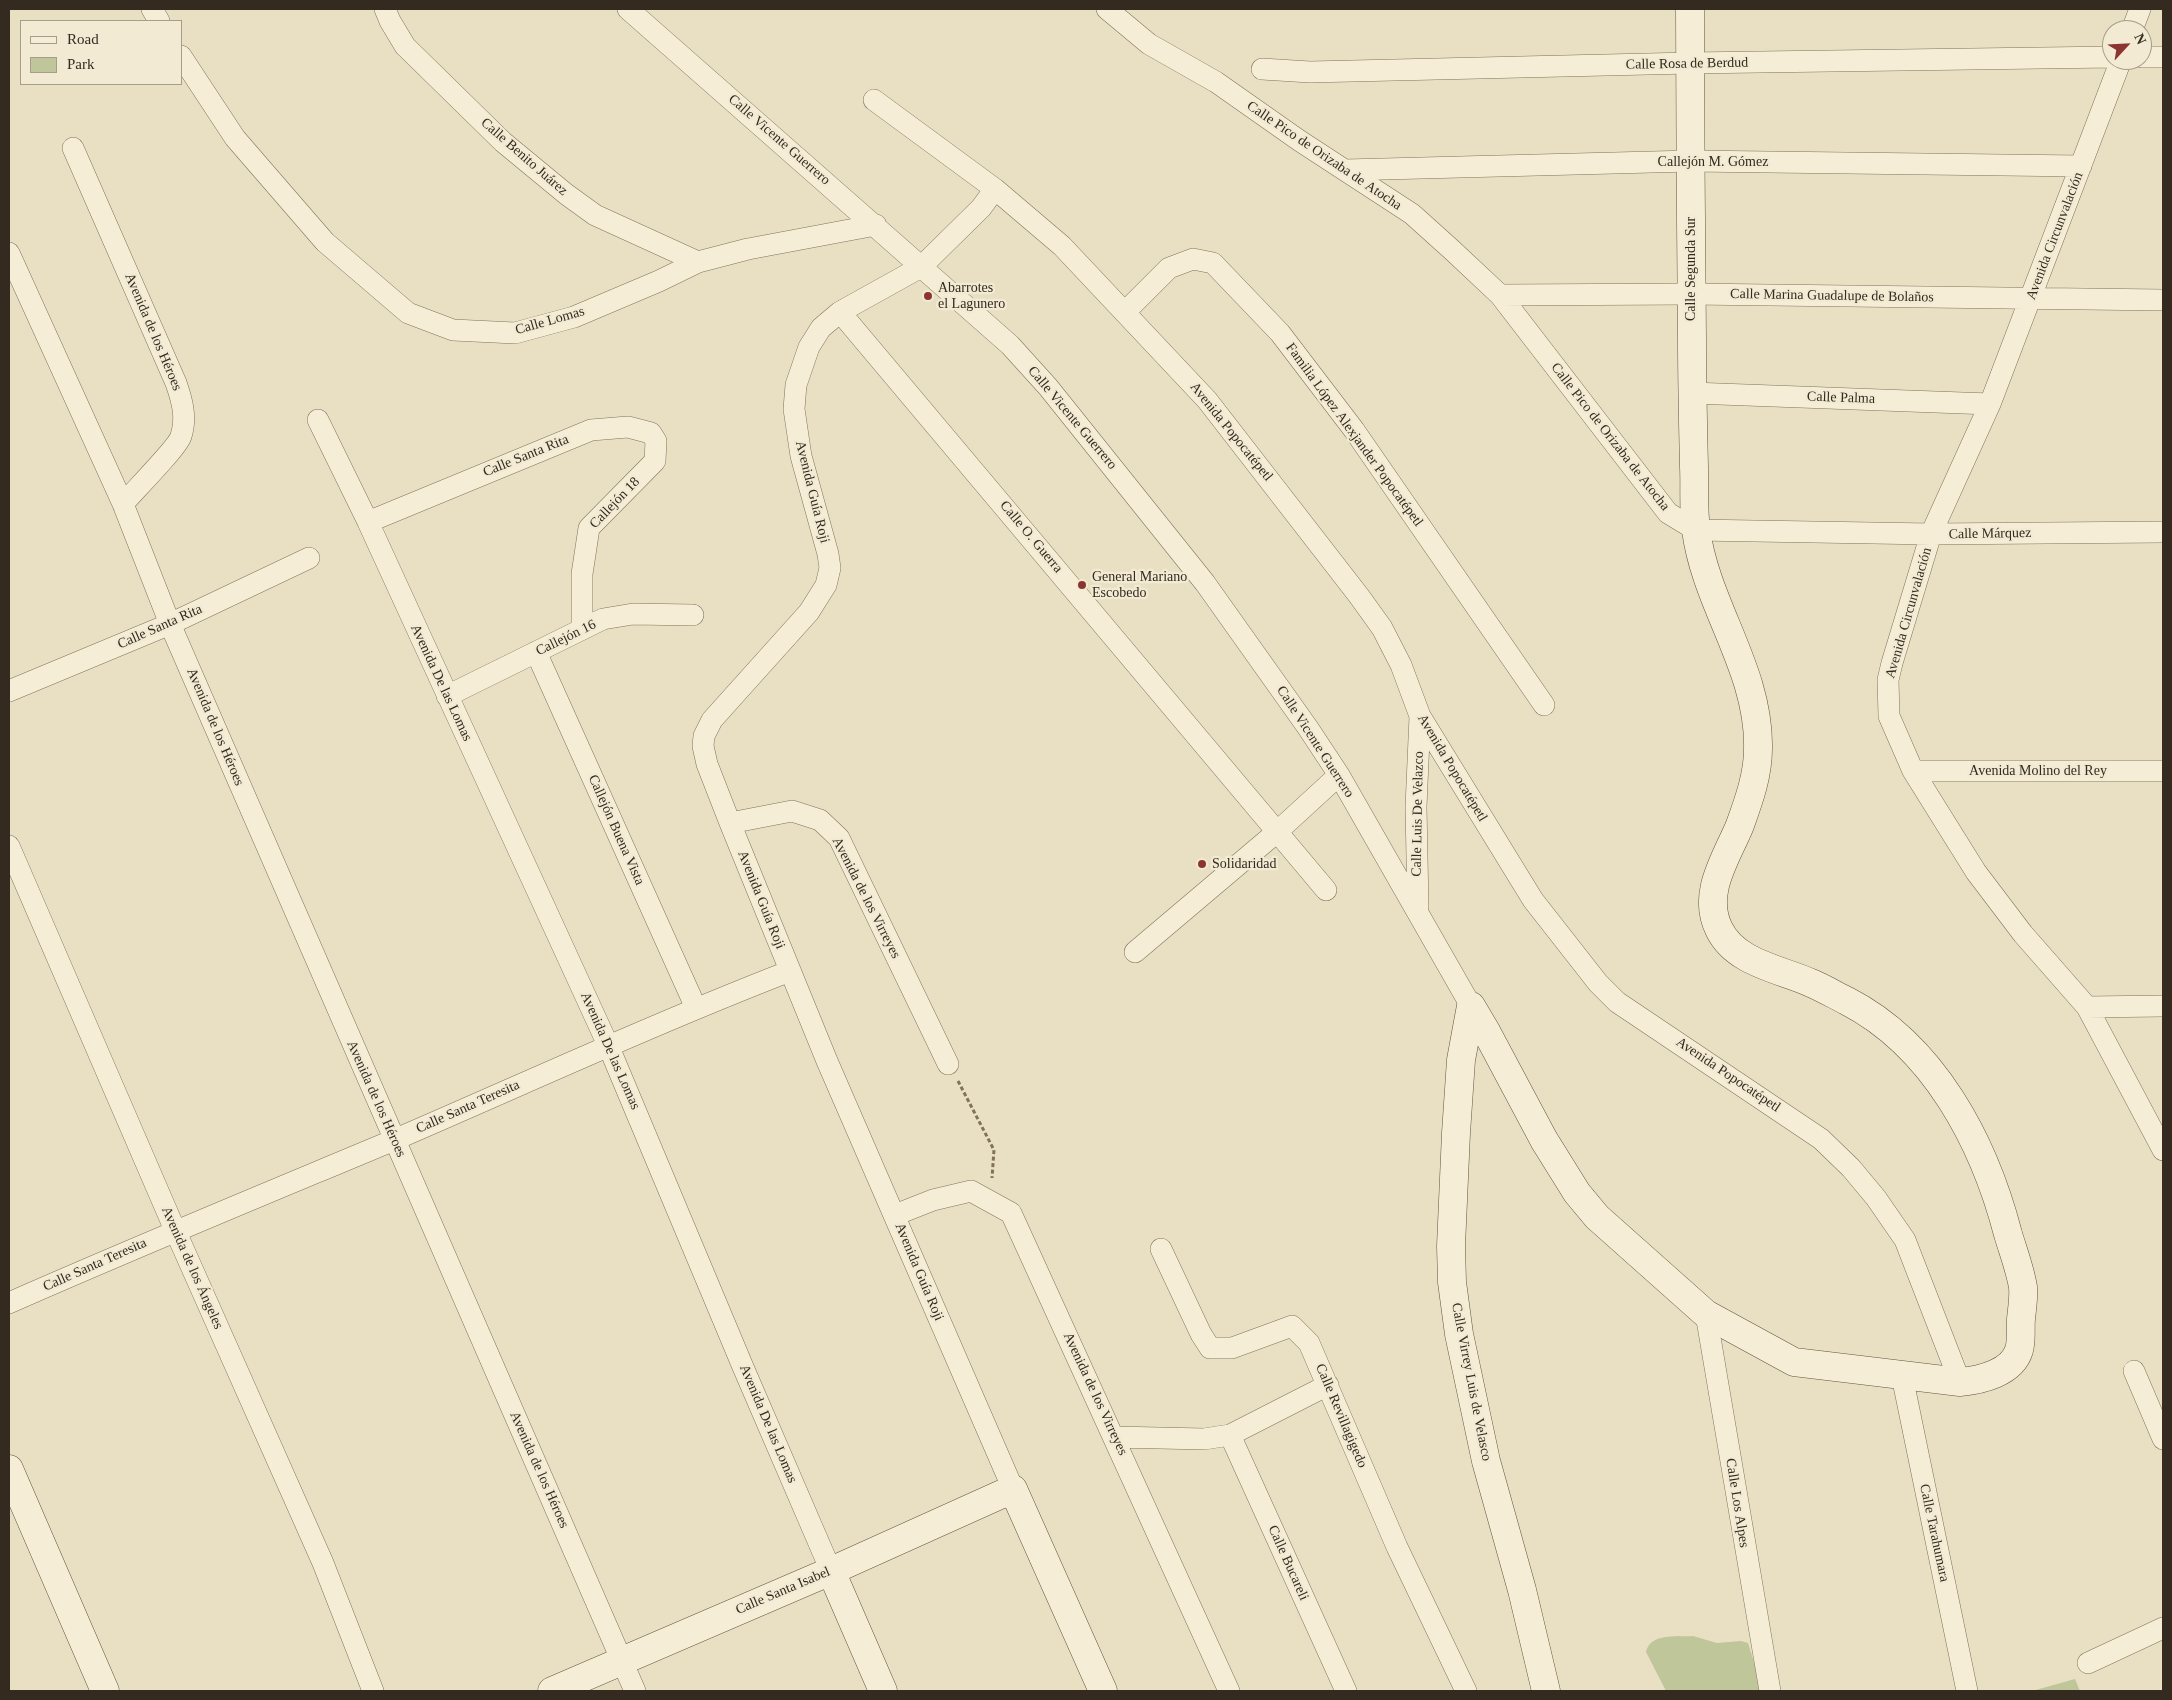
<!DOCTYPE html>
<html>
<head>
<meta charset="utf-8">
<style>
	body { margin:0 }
	#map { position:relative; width:2172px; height:1700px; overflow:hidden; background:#e9e0c4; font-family:"Times New Roman",serif }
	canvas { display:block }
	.frame { position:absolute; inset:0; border:10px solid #342a1f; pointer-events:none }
	.legend { position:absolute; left:20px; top:20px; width:162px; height:65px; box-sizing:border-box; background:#f2ead3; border:1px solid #a69d8b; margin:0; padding:6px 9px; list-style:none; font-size:15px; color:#342a1f }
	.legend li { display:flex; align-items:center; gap:10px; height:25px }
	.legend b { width:25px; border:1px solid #a69d8b }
	.north { position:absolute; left:2102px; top:20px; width:50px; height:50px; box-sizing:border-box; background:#f2ead3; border:1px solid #a69d8b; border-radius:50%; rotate:65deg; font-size:14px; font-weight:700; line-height:20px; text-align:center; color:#342a1f }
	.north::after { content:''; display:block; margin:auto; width:18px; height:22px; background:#8b3532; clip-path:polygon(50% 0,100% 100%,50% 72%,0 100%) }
</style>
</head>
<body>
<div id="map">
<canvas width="2172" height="1700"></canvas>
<div class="frame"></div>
<ul class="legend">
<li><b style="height:6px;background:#f5edd6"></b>Road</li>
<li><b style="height:14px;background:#bfc699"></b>Park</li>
</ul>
<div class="north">N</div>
</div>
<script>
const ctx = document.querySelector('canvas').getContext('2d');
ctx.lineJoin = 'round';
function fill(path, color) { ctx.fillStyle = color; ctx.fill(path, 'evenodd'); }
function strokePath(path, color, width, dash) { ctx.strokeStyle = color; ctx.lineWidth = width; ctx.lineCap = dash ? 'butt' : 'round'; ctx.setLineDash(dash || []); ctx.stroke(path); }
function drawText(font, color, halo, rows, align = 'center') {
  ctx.font = font + ' "Times New Roman",serif'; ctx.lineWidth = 4.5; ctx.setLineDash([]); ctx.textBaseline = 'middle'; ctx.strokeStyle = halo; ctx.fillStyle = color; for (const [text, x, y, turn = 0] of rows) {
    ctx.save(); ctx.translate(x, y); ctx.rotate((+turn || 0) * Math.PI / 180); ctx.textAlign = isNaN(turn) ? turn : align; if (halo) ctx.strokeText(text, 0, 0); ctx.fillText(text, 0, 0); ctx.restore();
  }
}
const green = new Path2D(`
	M1693,1636L1717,1643L1741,1641L1748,1643L1763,1691H1666L1646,1652C1650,1633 1676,1637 1693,1636Z
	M2075,1679L2080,1691H2032Z`);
const path = new Path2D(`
	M958,1081L994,1150L992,1178`);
const street = new Path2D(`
	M152,9L159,21
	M385,9L390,21L405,46L503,142L566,194L595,215L698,262
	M628,9L1010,345L1048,387L1205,583L1308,728L1339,775L1471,1006
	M1107,9L1149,44L1216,82L1300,141L1412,214L1452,250L1500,295L1668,513L1696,530L1931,534L2163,532
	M2132,30L2140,9
	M181,56L235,138L325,242L408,313L453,330L515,333L574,317L659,281L698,262L748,249L876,225
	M2142,57H2163
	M2121,60L1990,404L1931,534L1892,663L1888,680L1889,716L1913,771L1976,872L2023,934L2087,1007L2163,1150
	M1262,69L1310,72L1690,63L2112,57
	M874,100L995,189L1062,246L1207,400L1359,596L1382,628L1401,665L1420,716L1533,900L1598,983L1617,1002L1821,1139L1851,1168L1876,1198L1905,1240L1960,1382
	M73,148L176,383C182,400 187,418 181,436C178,447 133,492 123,504
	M1345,170L1691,161L2081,166
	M995,189L981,208L921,267L840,312L821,328L809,347L796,385L794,409L801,456L828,554L830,568L826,585L809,612L712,720L704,736L703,746L707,764L730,823L827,1061L1013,1489
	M9,253L123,504L170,624L635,1691
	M1500,295L1691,294L2163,300
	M840,312L1326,890
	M1125,312L1169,268L1193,259L1213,263L1280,333L1354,430L1544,705
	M1692,393L1990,404
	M318,420L368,522L608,1045L743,1367L831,1571
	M368,522L591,430L628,427L651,433L656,441L655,461L589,528L582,574V629
	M536,652L696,1008
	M9,691L170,624L309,558
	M447,696L603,619L633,614L693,615
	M1913,771H2163
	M730,823L792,811L820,820L839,838L948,1064
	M9,846L175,1230L323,1563L373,1691
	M1418,907L1416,807L1420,716
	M1135,952L1278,831L1339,775
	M2087,1007L2163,1006
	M895,1215L933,1200L971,1191L1011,1213L1229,1691
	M1161,1249L1201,1334L1210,1348H1232L1292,1326L1309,1343L1397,1547L1466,1691
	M9,1303C136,1247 265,1194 394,1140C526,1083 656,1023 790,971
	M1706,1314L1770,1691
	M2134,1371L2163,1439
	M1902,1376L1967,1691
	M1230,1435L1346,1691
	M1115,1437L1204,1439L1230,1435L1328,1385
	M2088,1663L2163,1628`);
const secondary = new Path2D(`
	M1471,1006L1487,1033L1544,1140L1577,1193L1597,1217L1706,1314L1794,1362L1960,1382C1981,1380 2012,1373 2019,1350C2022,1341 2020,1328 2021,1319C2022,1309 2024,1297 2023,1287C2020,1269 2013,1251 2008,1234C1984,1142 1934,1046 1847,1001C1835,995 1823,988 1811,983C1780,969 1735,963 1719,929C1701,893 1727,857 1740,825C1749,800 1758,775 1758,749C1760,670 1706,606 1696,530C1693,509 1695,487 1694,467C1693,425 1692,383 1692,340C1691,230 1690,119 1690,9
	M1471,1006L1461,1060L1456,1133L1451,1246L1452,1282L1459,1334L1486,1461L1522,1590L1546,1691
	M9,1469L105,1691
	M831,1571L883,1691
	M552,1691L831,1571L1013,1489L1103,1691`);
const markers = [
	[928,296,5,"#8b3532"],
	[1082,585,5,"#8b3532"],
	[1202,864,5,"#8b3532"]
];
const streetNames = [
	["Calle Rosa de Berdud",1687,64,-1],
	["Calle Vicente Guerrero",779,140,41],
	["Calle Pico de Orizaba de Atocha",1324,156,34],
	["Calle Benito Juárez",524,157,41],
	["Callejón M. Gómez",1713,162],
	["Avenida Circunvalación",2055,236,-69],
	["Calle Segunda Sur",1691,269,-90],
	["Calle Marina Guadalupe de Bolaños",1832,296,1],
	["Calle Lomas",550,321,-16],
	["Avenida de los Héroes",153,332,67],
	["Calle Palma",1841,398,2],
	["Calle Vicente Guerrero",1072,418,50],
	["Avenida Popocatépetl",1231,432,51],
	["Familia López Alexjander Popocatépetl",1354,435,54],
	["Calle Pico de Orizaba de Atocha",1610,437,52],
	["Calle Santa Rita",526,456,-22],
	["Avenida Guía Roji",812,492,76],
	["Callejón 18",615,503,-46],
	["Calle Márquez",1990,534,-1],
	["Calle O. Guerra",1031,537,50],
	["Avenida Circunvalación",1909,613,-74],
	["Calle Santa Rita",160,627,-24],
	["Callejón 16",566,638,-26],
	["Avenida De las Lomas",441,683,65],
	["Avenida de los Héroes",215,727,67],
	["Calle Vicente Guerrero",1315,742,57],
	["Avenida Popocatépetl",1452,768,59],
	["Avenida Molino del Rey",2038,771],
	["Calle Luis De Velazco",1418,814,-89],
	["Callejón Buena Vista",616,830,66],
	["Avenida de los Virreyes",866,898,63],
	["Avenida Guía Roji",761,900,68],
	["Avenida De las Lomas",610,1051,66],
	["Avenida Popocatépetl",1728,1075,34],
	["Avenida de los Héroes",376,1099,66],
	["Calle Santa Teresita",468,1107,-24],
	["Calle Santa Teresita",95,1265,-24],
	["Avenida de los Ángeles",192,1268,66],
	["Avenida Guía Roji",919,1272,67],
	["Calle Virrey Luis de Velasco",1471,1382,79],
	["Avenida de los Virreyes",1095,1394,65],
	["Calle Revillagigedo",1341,1416,67],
	["Avenida De las Lomas",768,1424,67],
	["Avenida de los Héroes",539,1470,66],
	["Calle Los Alpes",1737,1503,81],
	["Calle Tarahumara",1934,1533,78],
	["Calle Bucareli",1288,1563,66],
	["Calle Santa Isabel",783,1591,-23]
];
const poiNames = [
	["Abarrotes",938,288],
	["el Lagunero",938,304],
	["General Mariano",1092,577],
	["Escobedo",1092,593],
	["Solidaridad",1212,864]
];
fill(green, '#bfc699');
strokePath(street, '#82725c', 22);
strokePath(secondary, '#64533f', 29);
strokePath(path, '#82725c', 3, [4, 2.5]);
strokePath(street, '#f5edd6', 21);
strokePath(secondary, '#f5edd6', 28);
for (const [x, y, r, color] of markers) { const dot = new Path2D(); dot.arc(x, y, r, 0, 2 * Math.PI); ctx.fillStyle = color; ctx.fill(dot); strokePath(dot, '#f2ead3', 2); }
drawText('14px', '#342a1f', '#f2ead3', streetNames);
drawText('14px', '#342a1f', '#f2ead3', poiNames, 'left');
</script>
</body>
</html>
